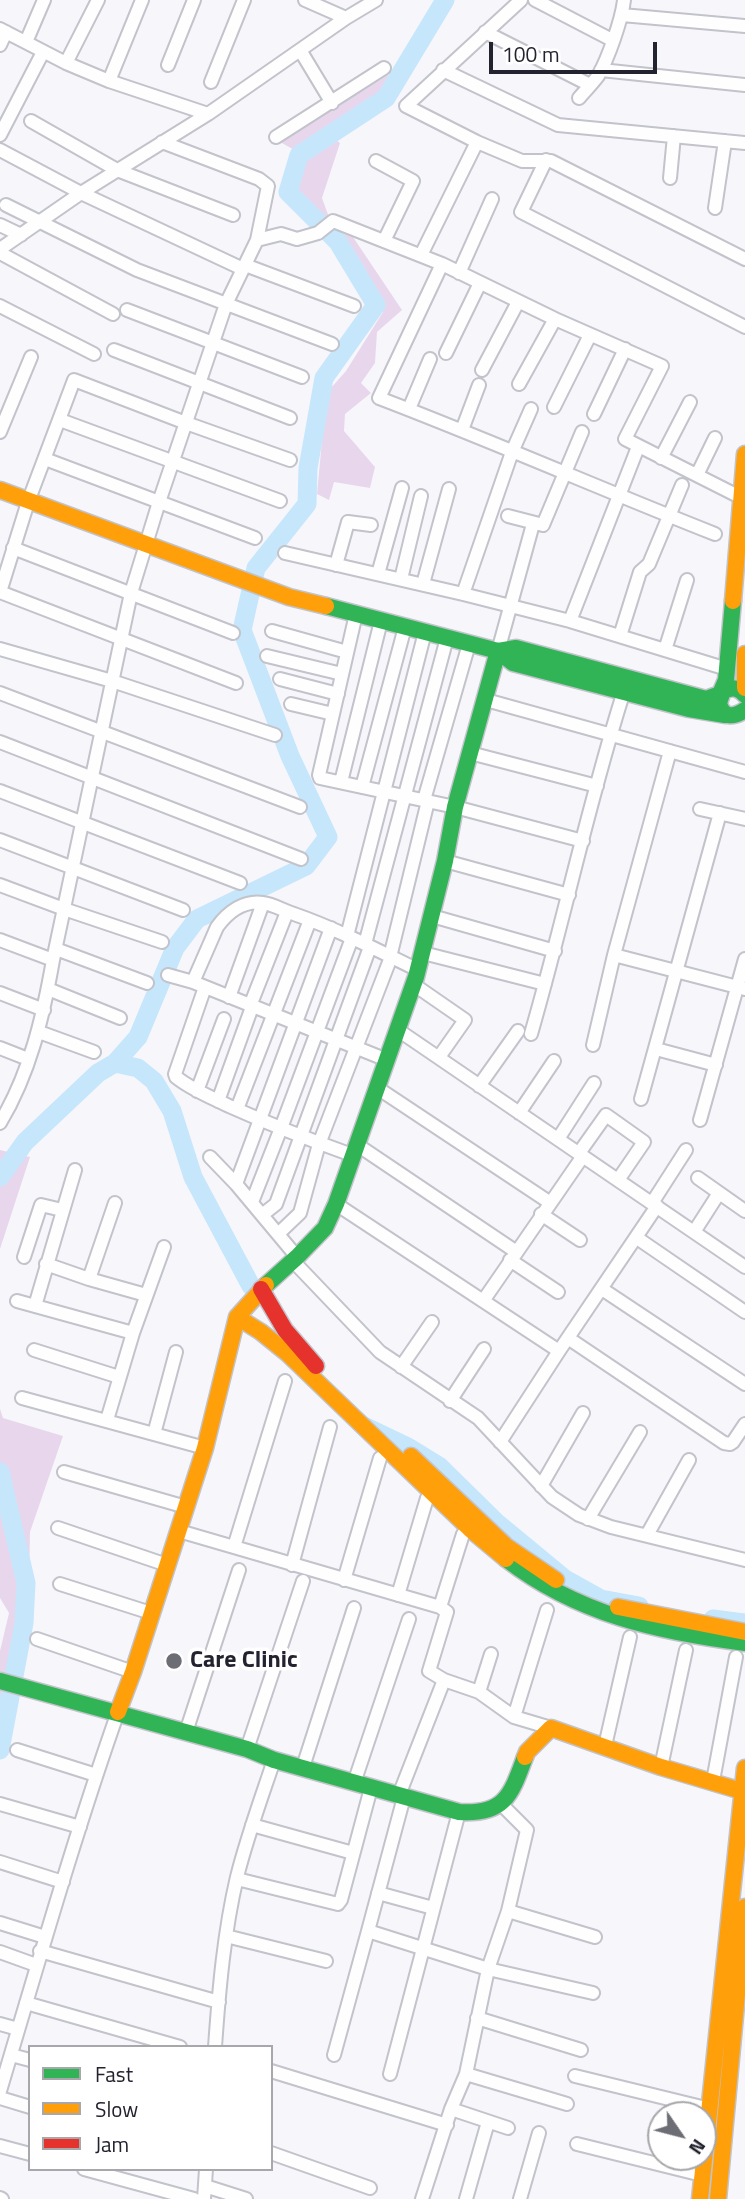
<!DOCTYPE html>
<html>
<head>
<meta charset="utf-8">
<style>
	body { margin:0 }
	#map { position:relative; width:745px; height:2199px; overflow:hidden; background:#f7f7fb; font-family:"Titillium Web",sans-serif }
	canvas { display:block }
	.legend { position:absolute; left:28px; top:2045px; width:245px; height:126px; box-sizing:border-box; background:#fff; border:2px solid #a7a7ac; margin:0; padding:9px 12px; list-style:none; font-size:21px; color:#22232f }
	.legend li { display:flex; align-items:center; gap:14px; height:35px }
	.legend b { width:35px; border:2px solid #a7a7ac }
	.north { position:absolute; left:647px; top:2101px; width:70px; height:70px; box-sizing:border-box; background:#fff; border:2px solid #a7a7ac; border-radius:50%; rotate:125deg; font-size:19px; font-weight:700; line-height:28px; text-align:center; color:#22232f }
	.north::after { content:''; display:block; margin:auto; width:24px; height:32px; background:#6d6d76; clip-path:polygon(50% 0,100% 100%,50% 72%,0 100%) }
	.scale { position:absolute; left:489px; top:42px; width:168px; height:32px; box-sizing:border-box; border:4px solid #22232f; border-top:0; padding-left:9px; font-size:21px; line-height:24px; white-space:nowrap; color:#22232f; -webkit-text-stroke:5px #fff; paint-order:stroke }
</style>
</head>
<body>
<div id="map">
<canvas width="745" height="2199"></canvas>
<ul class="legend">
<li><b style="height:9px;background:#30b455"></b>Fast</li>
<li><b style="height:9px;background:#ff9f0a"></b>Slow</li>
<li><b style="height:9px;background:#e5322d"></b>Jam</li>
</ul>
<div class="north">N</div>
<div class="scale">100 m</div>
</div>
<script>
const ctx = document.querySelector('canvas').getContext('2d');
ctx.lineJoin = 'round';
function fill(path, color) { ctx.fillStyle = color; ctx.fill(path, 'evenodd'); }
function strokePath(path, color, width, dash) { ctx.strokeStyle = color; ctx.lineWidth = width; ctx.lineCap = dash ? 'butt' : 'round'; ctx.setLineDash(dash || []); ctx.stroke(path); }
function drawText(font, color, halo, rows, align = 'center') {
  ctx.font = font + ' "Titillium Web",sans-serif'; ctx.lineWidth = 7; ctx.setLineDash([]); ctx.textBaseline = 'middle'; ctx.strokeStyle = halo; ctx.fillStyle = color; for (const [text, x, y, turn = 0] of rows) {
    ctx.save(); ctx.translate(x, y); ctx.rotate((+turn || 0) * Math.PI / 180); ctx.textAlign = isNaN(turn) ? turn : align; if (halo) ctx.strokeText(text, 0, 0); ctx.fillText(text, 0, 0); ctx.restore();
  }
}
const green = new Path2D(`
	M388,75L393,87L298,152L280,142Z
	M332,137L340,143L322,198L334,231L353,237L402,310L377,332L375,363L361,383L371,393L345,414L344,431L375,467L370,488L334,482L329,500L317,494L325,408L330,389L346,371L383,312L366,276L336,240L312,216L296,185L306,157Z
	M0,1150L30,1157L0,1249Z
	M0,1409L3,1418L63,1436L30,1532L29,1584L26,1628L15,1695L0,1760V1651L9,1613L0,1598Z`);
const river = new Path2D(`
	M115,1063L138,1037L175,948L197,919L306,866L328,837L290,756L242,630L256,568L307,504L308,468L324,378L376,305L338,242L288,192L299,155L386,98L445,0
	M0,1177L25,1142L98,1073L115,1063L138,1068L154,1081L172,1111L193,1177L251,1286
	M364,1426L408,1447L439,1466L496,1522L565,1579L601,1599L639,1606
	M0,1472L26,1583L24,1623L0,1750
	M713,1619L745,1623`);
const street = new Path2D(`
	M305,0L346,18
	M521,0L406,106L477,142L522,161H551L745,259
	M535,0L612,40
	M622,15L745,26
	M0,29L66,63L109,81L208,114
	M485,32L590,85
	M26,42L44,0
	M0,45L6,32
	M300,50L332,103
	M66,63L98,0
	M168,65L194,0
	M443,70L558,125L745,143
	M601,70L745,85
	M109,81L142,0
	M211,82L244,0
	M579,98C585,91 592,84 598,76C608,59 622,19 624,0
	M31,121L117,170L233,215
	M0,135L43,52
	M276,137L384,68
	M162,142L259,179L268,186L257,240
	M0,150L81,193L243,269
	M546,160L521,212L745,327
	M376,161L413,181L384,241
	M670,178L674,136
	M6,205L137,270L332,344
	M715,208L725,141
	M0,225L21,235
	M0,249L81,193L208,114L346,18L376,0
	M0,253L113,314
	M421,255L477,142
	M442,264L379,398C492,441 603,490 715,534
	M245,265L354,306
	M459,273L492,199
	M0,306L94,354
	M127,310L302,377
	M114,350L290,418
	M446,353L480,283
	M482,370L518,302
	M519,384L555,319
	M554,407L590,335
	M409,409L430,359
	M594,414L625,349
	M60,420L280,501
	M462,430L479,385
	M0,432L31,357
	M661,458L690,402
	M45,459L255,538
	M697,475L715,438
	M508,516L543,525L582,432
	M13,548L233,633
	M285,553L463,594L570,621L727,669
	M336,565L348,522L371,525
	M378,574L402,488
	M401,579L421,496
	M423,584L449,489
	M0,592L28,502L74,380L186,423L290,460
	M0,592L236,683
	M463,594L512,452L531,409
	M356,614L319,775L320,778L455,807L583,841
	M570,621L638,447
	M272,631L347,652
	M620,636L640,572L649,564L682,485
	M0,649L112,681L275,735
	M665,650L687,580
	M498,651L533,524
	M267,656L342,674
	M280,679L338,694
	M0,693L300,807
	M486,700L745,772
	M291,704L333,714
	M0,742L301,859
	M470,753L597,786
	M341,782L381,621
	M362,787L405,627
	M0,791L240,883
	M424,800L469,644
	M700,809L745,819
	M0,840L183,910
	M445,861L569,895
	M0,885L64,909L162,942
	M432,916L555,951
	M347,936L425,632
	M0,940L53,960
	M365,944L447,638
	M56,949L147,983
	M423,953L545,984
	M614,955L745,989
	M390,957L428,801
	M168,975L193,982L387,1060
	M193,982L217,927C228,912 244,900 263,903C273,904 284,911 294,914C337,929 377,950 418,970
	M413,984L465,1020L439,1057
	M205,987L175,1074L176,1077C192,1090 211,1097 229,1106C269,1124 310,1140 352,1155
	M48,989L120,1018
	M0,993L44,1010
	M229,997L263,903
	M250,1006L287,912
	M398,1030L745,1267
	M39,1032L94,1052
	M531,1034C564,920 588,804 624,691
	M593,1045L614,955L670,751
	M0,1048L28,1059
	M656,1049L716,1065
	M479,1086L518,1031
	M376,1087L549,1202
	M197,1091L224,1019
	M641,1099L720,813
	M218,1101L252,1007
	M237,1109L310,920
	M519,1113L554,1061
	M700,1120L745,959
	M0,1123C30,1073 43,1017 53,960L131,593L159,502L226,304L257,240L281,234L297,239L318,233L333,221L442,264L555,319L662,366L625,439L740,497
	M558,1139L594,1083
	M356,1144L515,1251
	M579,1153L606,1115L644,1142L618,1180
	M210,1157L236,1184L297,1257
	M698,1178L745,1211
	M236,1184L331,928
	M252,1202L281,1128L352,938
	M652,1203L686,1150
	M336,1204L559,1351
	M541,1214L580,1240
	M262,1215L276,1204L370,947
	M694,1232L719,1193
	M278,1234L300,1213L319,1144L391,957
	M637,1238L745,1312
	M24,1257L41,1205L62,1210
	M510,1260L558,1292
	M293,1261L380,1352L478,1418L552,1497L579,1515L611,1527L745,1560
	M46,1264L89,1279L146,1295
	M89,1279L115,1203
	M602,1289L745,1384
	M17,1301L133,1333
	M483,1301L583,1156
	M35,1306L75,1170
	M568,1338L724,1443L730,1444L733,1442L745,1424
	M34,1350L119,1377
	M401,1367L432,1322
	M22,1398L205,1448
	M450,1401L484,1349
	M107,1420L133,1333L164,1247
	M154,1434L176,1352
	M500,1442L559,1351L657,1206
	M64,1472L186,1507
	M541,1486L583,1413
	M588,1519L640,1432
	M58,1528L167,1565
	M179,1531L440,1607L447,1612L429,1671L444,1680L479,1692L514,1717L551,1728
	M647,1535L689,1460
	M234,1547L285,1381
	M292,1565L330,1427
	M344,1580L380,1458
	M60,1584L151,1613
	M398,1595L427,1498
	M440,1607L463,1534
	M37,1639L133,1672
	M479,1692L491,1654
	M514,1717L547,1610
	M186,1732L239,1570
	M605,1746L630,1637
	M247,1749L303,1581
	M17,1750L96,1775
	M303,1767L354,1608
	M661,1767L686,1650
	M713,1781L736,1657
	M354,1783L409,1619
	M399,1795L444,1680
	M404,1797L368,1931L488,1969L593,1993
	M0,1804L80,1827
	M252,1825L353,1853
	M0,1862L63,1882
	M237,1879L338,1904L341,1900L371,1788
	M378,1893L433,1908
	M508,1911L595,1937
	M0,1923L45,1937
	M226,1936L326,1961
	M40,1951L219,2002
	M0,1952L36,1965
	M26,2003L180,2047
	M477,2018L581,2050
	M0,2024L18,2029
	M215,2047C219,1990 224,1932 237,1877C247,1837 261,1799 274,1760
	M11,2055L30,2060
	M334,2055L368,1931
	M271,2071L447,2125
	M390,2074L459,1812
	M466,2074L567,2104
	M575,2076L710,2109
	M0,2091C38,1964 74,1837 118,1712
	M0,2098L30,2107
	M451,2109L508,2128
	M577,2144L702,2175
	M0,2146L30,2154
	M271,2153L370,2188
	M84,2169L194,2199
	M205,2186L246,2199
	M0,2198L2,2199
	M204,2199L206,2169
	M422,2199L451,2109L466,2074L488,1969L508,1911L527,1830L501,1804
	M466,2199L488,2122
	M520,2199L539,2133`);
const fast = new Path2D(`
	M326,606L498,651L513,663L689,709L725,715
	M498,651L516,648L706,699L720,694L726,680L733,601
	M745,695C738,687 732,687 723,691L719,703C723,718 733,718 745,710
	M266,1285L297,1257L325,1228L336,1204L416,977L445,861L455,807L498,651
	M506,1559C577,1614 658,1632 745,1643
	M0,1681L247,1749L274,1760L459,1812C505,1815 511,1795 525,1757`);
const slow = new Path2D(`
	M0,490L289,597L326,606
	M733,601L745,454
	M745,654V688
	M237,1317L261,1332L287,1353L470,1529L506,1559
	M411,1456L506,1546L556,1580
	M618,1607L745,1632
	M118,1712L133,1672L205,1448L237,1317L266,1285
	M525,1757L527,1752L551,1728L661,1767L745,1792
	M700,2199C716,2055 729,1912 745,1768
	M718,2199L745,1907`);
const jam = new Path2D(`
	M261,1289L285,1330L316,1366`);
const markers = [
	[174,1661,9,"#6d6d76"]
];
const poiNames = [
	["Care Clinic",190,1661]
];
fill(green, '#e8d7ec');
strokePath(river, '#c6e6fc', 19);
strokePath(street, '#c2c3cb', 16);
strokePath(fast, '#c2c3cb', 19);
strokePath(slow, '#c2c3cb', 19);
strokePath(jam, '#c2c3cb', 19);
strokePath(street, '#fefefe', 12);
strokePath(fast, '#30b455', 16);
strokePath(slow, '#ff9f0a', 16);
strokePath(jam, '#e5322d', 16);
for (const [x, y, r, color] of markers) { const dot = new Path2D(); dot.arc(x, y, r, 0, 2 * Math.PI); ctx.fillStyle = color; ctx.fill(dot); strokePath(dot, '#fff', 2.5); }
drawText('bold 24px', '#22232f', '#fff', poiNames, 'left');
</script>
</body>
</html>
